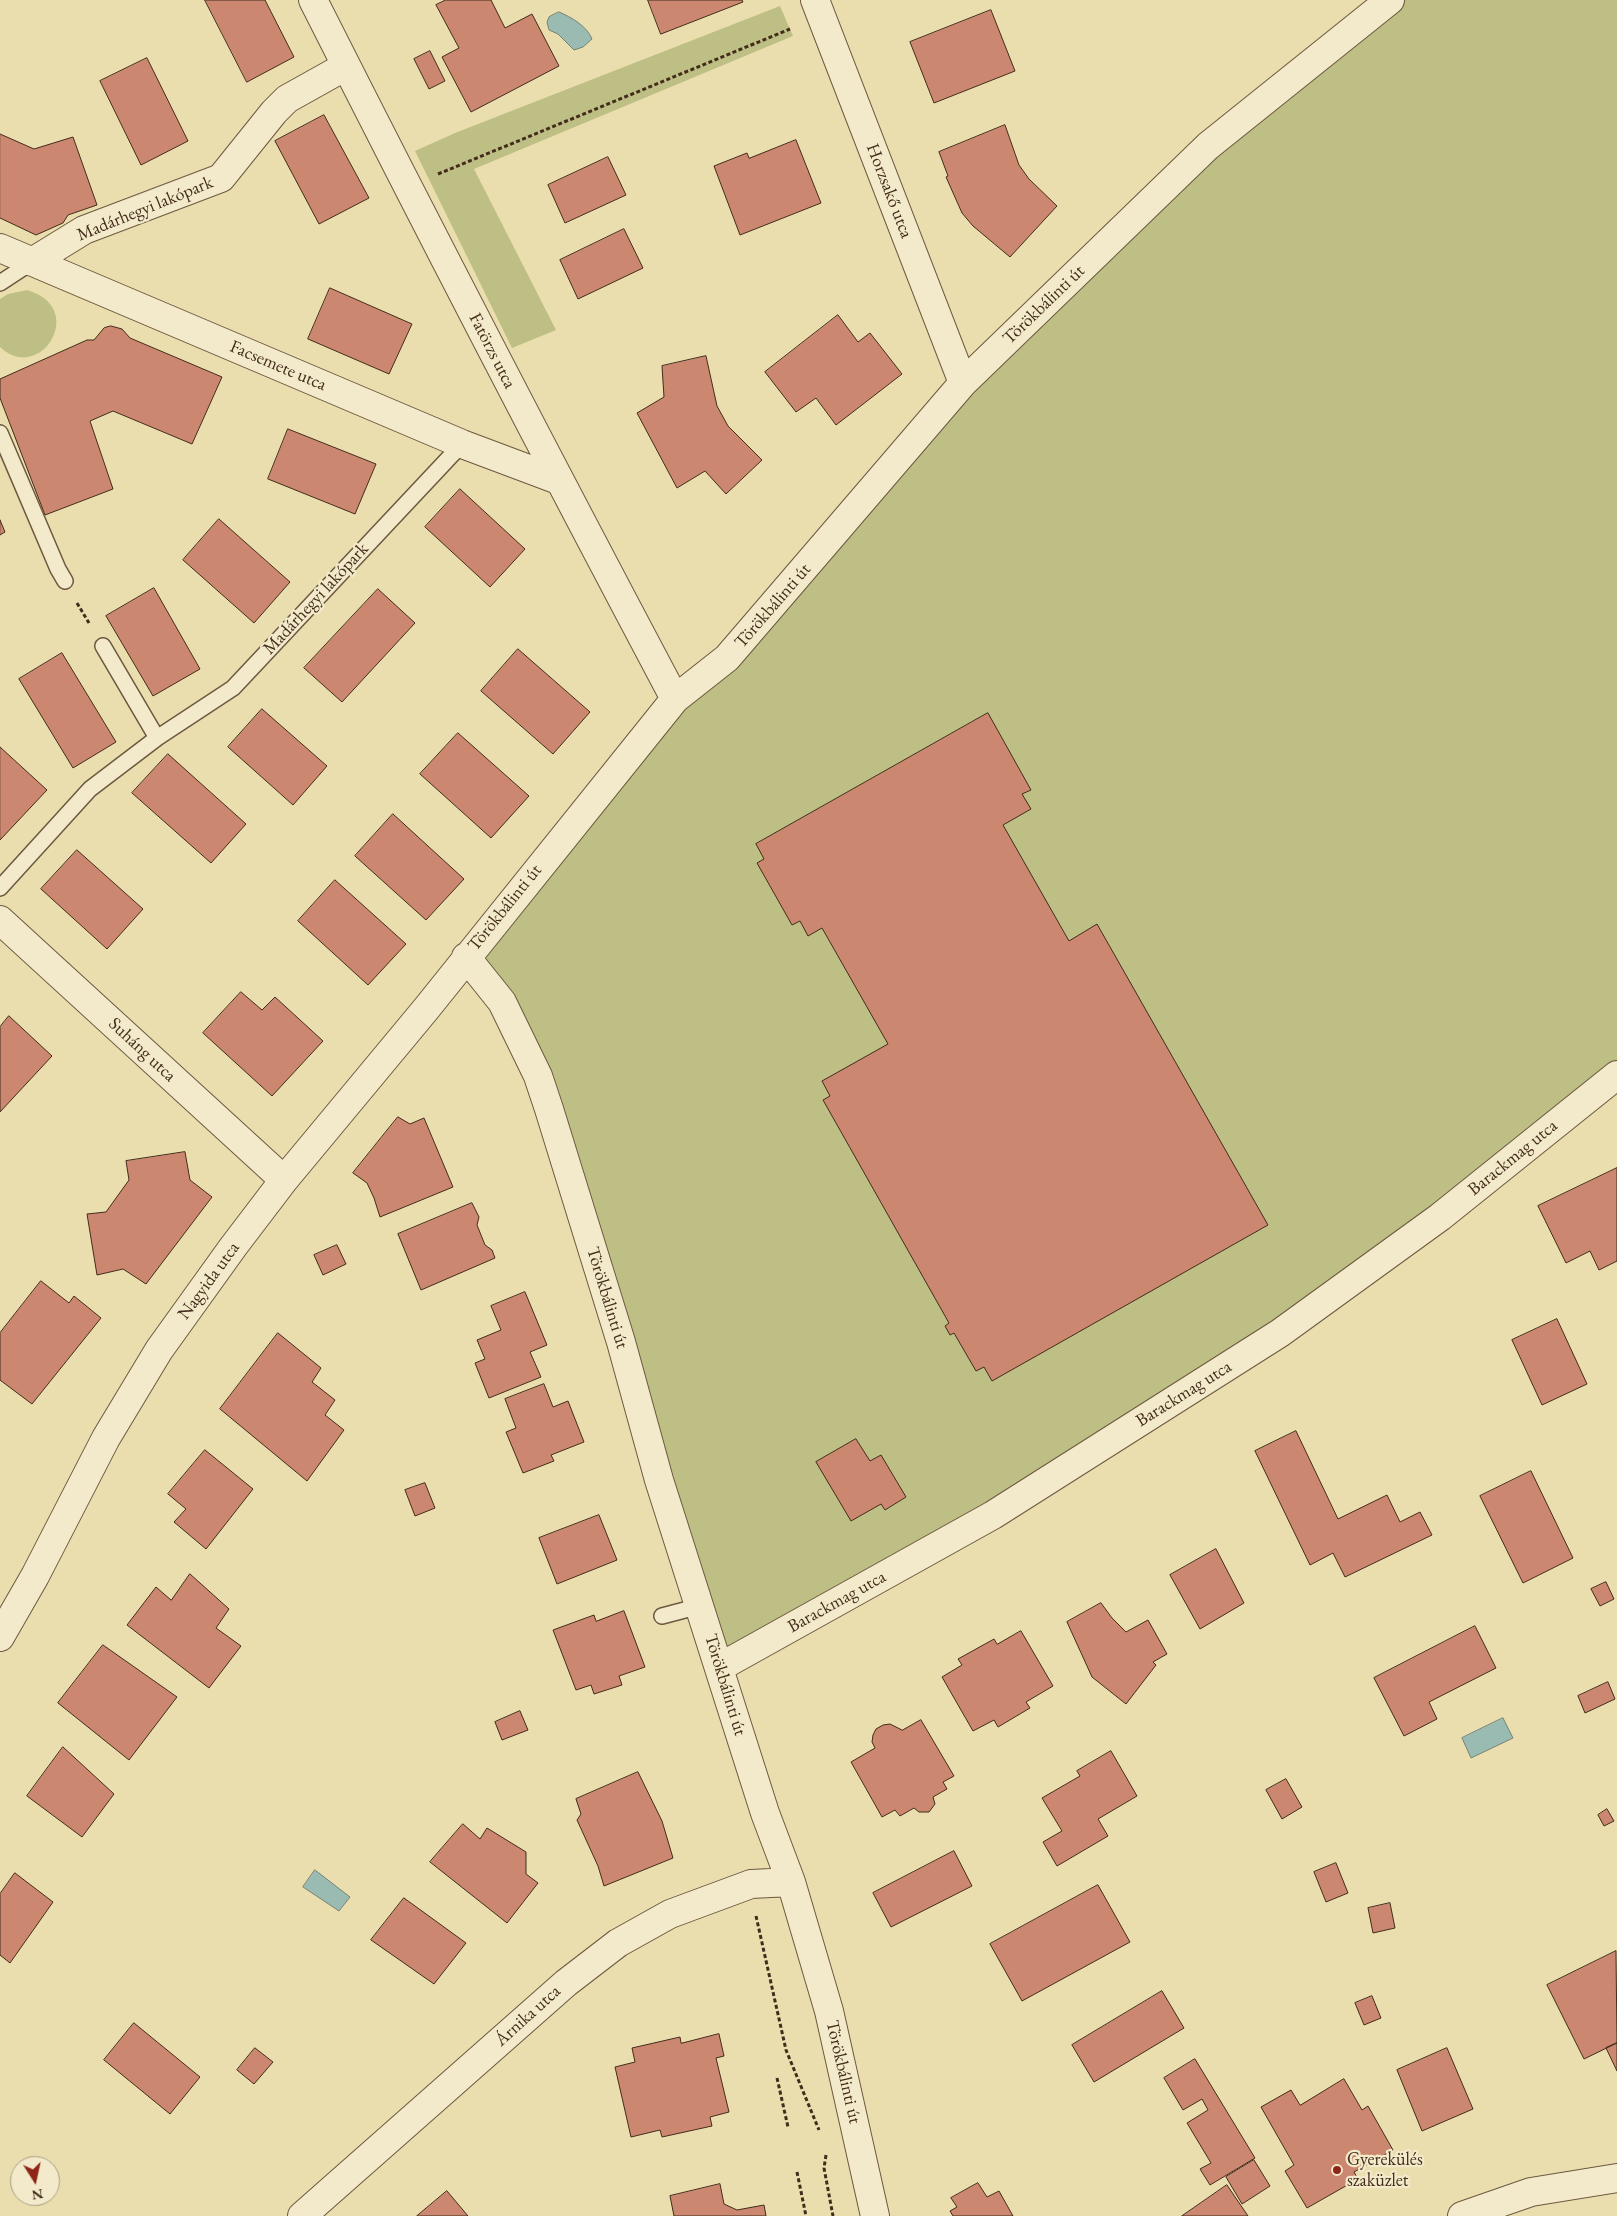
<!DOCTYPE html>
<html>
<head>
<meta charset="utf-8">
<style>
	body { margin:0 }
	#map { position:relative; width:1617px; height:2216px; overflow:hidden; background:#ebdeae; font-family:"EB Garamond",serif }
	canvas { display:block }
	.north { position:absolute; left:10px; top:2156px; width:50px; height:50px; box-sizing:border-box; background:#f2eaca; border:1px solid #ac9e84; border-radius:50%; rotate:170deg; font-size:14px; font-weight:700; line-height:20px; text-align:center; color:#432c1b }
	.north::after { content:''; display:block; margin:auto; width:18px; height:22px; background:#8f2418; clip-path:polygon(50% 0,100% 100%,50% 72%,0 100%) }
</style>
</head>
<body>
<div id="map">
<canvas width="1617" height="2216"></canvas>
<div class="north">N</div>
</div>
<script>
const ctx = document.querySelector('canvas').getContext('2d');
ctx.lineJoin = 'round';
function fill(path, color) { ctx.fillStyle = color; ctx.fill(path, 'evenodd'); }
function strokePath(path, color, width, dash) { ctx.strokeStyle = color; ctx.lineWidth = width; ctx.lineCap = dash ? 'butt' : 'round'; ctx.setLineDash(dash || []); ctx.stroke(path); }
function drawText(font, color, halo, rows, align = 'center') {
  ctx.font = font + ' "EB Garamond",serif'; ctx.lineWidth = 4.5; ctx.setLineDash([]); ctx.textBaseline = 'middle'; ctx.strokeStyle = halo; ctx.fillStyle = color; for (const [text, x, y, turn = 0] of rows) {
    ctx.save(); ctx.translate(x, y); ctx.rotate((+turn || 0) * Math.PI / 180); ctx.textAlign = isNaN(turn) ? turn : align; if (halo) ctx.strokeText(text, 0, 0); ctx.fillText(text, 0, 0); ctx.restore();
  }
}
const green = new Path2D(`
	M1390,0H1617V1075L1280,1333L720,1667L549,1109L466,957L963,383Z
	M780,6L793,36L474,169L556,330L512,348L415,151L455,133Z
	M27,290C89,308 40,385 0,347V299L8,294Z`);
const water = new Path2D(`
	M559,12C571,17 587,26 592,39L583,47L574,50L558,34L549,30L547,22L549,17Z
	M1503,1718L1513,1738L1471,1758L1462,1738Z
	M315,1870L350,1897L339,1911L303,1887Z`);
const building = new Path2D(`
	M205,0H265L294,57L247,82Z
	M446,0H491L505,28L532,14L559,66L471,112L442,57L459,48L436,5Z
	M648,0H742L743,2L661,34Z
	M991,10L1015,71L934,103L910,42Z
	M430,51L445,81L429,89L414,59Z
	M147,58L188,141L141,165L100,81Z
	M324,115L369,198L319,224L275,141Z
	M1005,125L1019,165L1029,179L1057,206L1010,257L973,226L962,213L946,177L948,176L939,152Z
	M0,134L34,149L73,137L97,205L68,215L63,223L36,235L0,218Z
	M796,140L821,203L740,235L714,166L747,153L749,158Z
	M608,157L626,195L565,223L548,185Z
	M624,229L643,268L578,299L560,260Z
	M330,288L412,324L389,374L308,339Z
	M838,315L858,342L870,333L902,374L836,425L816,398L796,412L765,372Z
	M111,326L122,329L130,338L222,377L192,444L113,411L90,421L113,489L45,515L0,398V379L87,340H94L104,328Z
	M706,356L717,406L728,426L762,460L726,494L705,471L677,488L637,413L664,397L662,366Z
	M288,429L376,464L355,514L268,479Z
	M460,489L525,549L490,587L425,527Z
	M219,519L290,582L254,623L183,560Z
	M0,520L5,532L0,535Z
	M154,588L200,669L153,696L106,616Z
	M378,589L415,623L342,702L304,668Z
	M518,649L590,712L553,754L481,691Z
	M62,653L116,742L73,768L19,679Z
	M262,709L327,766L293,805L228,747Z
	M988,713L1031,790L1022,794L1031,809L1003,825L1069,941L1097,924L1268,1225L992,1381L984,1367L976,1371L954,1333L950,1335L945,1326L949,1323L823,1100L830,1096L822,1081L888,1044L822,928L808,936L800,921L792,925L757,863L764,859L756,844Z
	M458,733L529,796L491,838L420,774Z
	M0,747L47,790L0,840Z
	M168,754L246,824L211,863L132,793Z
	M393,814L464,879L426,920L355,856Z
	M77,850L143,909L107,949L41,889Z
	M335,880L406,944L368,985L298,921Z
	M241,992L262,1010L275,997L323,1041L272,1096L203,1033Z
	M9,1016L52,1056L0,1112V1027Z
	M398,1117L410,1124L424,1118L453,1187L380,1217L374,1198L367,1183L353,1173Z
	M185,1152L190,1180L212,1197L146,1284L123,1269L97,1275L87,1214L106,1212L129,1180L126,1161Z
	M1617,1168V1261L1599,1270L1590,1251L1566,1263L1538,1206Z
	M472,1203L479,1217L477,1225L485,1245L492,1250L495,1258L421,1290L398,1234Z
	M337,1245L346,1264L323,1275L314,1255Z
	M41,1281L69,1303L74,1296L101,1318L32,1404L0,1380V1333Z
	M525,1292L547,1345L530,1352L541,1377L489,1398L475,1363L485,1359L477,1340L501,1330L491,1306Z
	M1557,1319L1587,1384L1542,1405L1512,1340Z
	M278,1333L321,1368L312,1382L335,1400L325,1415L344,1430L307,1481L220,1409Z
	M544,1384L553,1407L568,1401L584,1442L551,1455L554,1461L523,1473L506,1432L516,1428L505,1399Z
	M1296,1431L1338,1519L1387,1495L1400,1522L1420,1512L1432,1535L1345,1577L1333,1553L1310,1565L1255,1451Z
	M856,1439L870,1461L881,1455L906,1497L885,1510L881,1504L851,1521L816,1462Z
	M205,1450L253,1489L206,1549L174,1522L186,1509L168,1494Z
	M1531,1471L1573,1558L1523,1583L1480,1496Z
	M425,1483L435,1508L415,1516L405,1490Z
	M599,1515L617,1560L557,1584L539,1538Z
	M1216,1549L1244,1603L1200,1629L1170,1575Z
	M190,1574L229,1609L216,1628L241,1646L209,1688L127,1625L156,1587L171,1600Z
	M1606,1582L1614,1599L1600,1606L1591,1589Z
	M1101,1603L1112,1618L1126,1632L1148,1620L1167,1654L1153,1662L1156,1665L1126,1704L1092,1677L1067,1622Z
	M624,1611L645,1667L619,1676L622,1685L594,1694L591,1685L576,1690L553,1630L594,1615L596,1621Z
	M1475,1626L1496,1668L1429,1702L1437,1719L1404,1736L1374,1678Z
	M1021,1631L1053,1686L1026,1702L1030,1708L998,1727L994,1720L973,1731L942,1677L962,1665L958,1659L994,1639L997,1644Z
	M103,1645L177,1697L129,1760L58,1703Z
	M1608,1682L1615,1699L1585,1713L1578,1696Z
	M520,1711L528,1730L502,1740L495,1722Z
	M921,1720L954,1776L943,1782L947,1789L933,1797L935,1804L929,1812H919L914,1808L900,1816L895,1810L882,1817L851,1762L875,1748L872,1742L873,1735L876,1729L883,1725L890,1724L902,1730Z
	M63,1747L114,1794L82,1837L27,1796Z
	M1111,1751L1137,1796L1098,1819L1108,1836L1057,1866L1043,1842L1062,1831L1042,1798L1080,1776L1077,1771Z
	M638,1772L662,1821L673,1858L604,1886L598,1866L577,1820L581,1814L576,1799Z
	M1286,1779L1302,1807L1282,1819L1266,1790Z
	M1607,1809L1614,1821L1604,1826L1598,1815Z
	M463,1824L480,1839L487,1828L526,1852V1874L538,1883L507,1923L430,1862Z
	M954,1851L972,1886L891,1927L873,1893Z
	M1336,1863L1348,1893L1326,1902L1314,1872Z
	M15,1873L53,1902L10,1963L0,1955V1894Z
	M1098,1885L1130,1942L1022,2001L990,1944Z
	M404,1898L466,1943L434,1984L371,1940Z
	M1390,1903L1395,1928L1373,1933L1368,1908Z
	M1616,1951L1617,2043L1584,2059L1547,1985Z
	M1162,1991L1184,2028L1094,2082L1072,2045Z
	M1372,1996L1381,2018L1364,2025L1355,2003Z
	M134,2023L200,2077L170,2114L104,2060Z
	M719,2034L724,2056L716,2058L729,2112L710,2117L712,2126L662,2137L660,2130L631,2137L615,2067L635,2062L632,2048L680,2037L681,2043Z
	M1617,2043V2071L1606,2048Z
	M255,2048L273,2062L254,2084L237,2070Z
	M1447,2048L1473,2109L1422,2131L1397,2070Z
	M1195,2059L1255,2158L1210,2185L1200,2169L1211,2163L1187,2123L1208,2110L1202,2099L1183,2110L1164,2078Z
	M1344,2079L1362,2110L1368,2106L1393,2150L1354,2172L1358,2179L1307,2208L1285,2171L1294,2165L1261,2107L1291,2090L1300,2105Z
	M1254,2160L1270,2186L1242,2204L1226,2177Z
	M978,2183L987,2197L999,2191L1013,2216H953L950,2211L957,2207L951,2198Z
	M720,2184L724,2204L737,2210L764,2205L766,2216H674L670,2196Z
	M1227,2185L1248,2216H1182Z
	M447,2191L468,2216H417Z`);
const path = new Path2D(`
	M438,174L790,29
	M77,603L89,623
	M756,1916L786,2050L819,2130
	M777,2078L788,2127
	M826,2155L824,2168L833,2216
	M797,2172L806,2216`);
const lane = new Path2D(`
	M0,283L32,262
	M0,433L58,569L65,581
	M103,646L157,738
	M0,888L90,789L157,738L233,688L462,444
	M662,1616L700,1606`);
const street = new Path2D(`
	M313,0C431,234 552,467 675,699
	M815,0L963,383
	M0,248L462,444L558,480
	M32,262L84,230L221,178L274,112L287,99L346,66
	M0,920L284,1180
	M466,957L502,1002L538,1076L549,1109L621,1342L659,1480L765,1813L791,1882L829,2011L875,2216
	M0,1637L35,1576L106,1438L159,1350L233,1247L284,1180L426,1009L675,699L727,658L963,383L1208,146L1390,0
	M720,1667L993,1515L1280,1333L1440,1217L1617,1075
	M302,2216L566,1983L618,1943L670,1914L751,1884L791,1882
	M1462,2216L1531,2192L1617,2178`);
const markers = [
	[1337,2170,5,"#8f2418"]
];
const streetNames = [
	["Horzsakő utca",889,191,69],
	["Madárhegyi lakópark",145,209,-22],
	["Törökbálinti út",1044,305,-44],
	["Fatörzs utca",492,351,63],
	["Facsemete utca",278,366,23],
	["Madárhegyi lakópark",316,599,-47],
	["Törökbálinti út",773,606,-49],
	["Törökbálinti út",505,908,-51],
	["Suháng utca",142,1050,43],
	["Barackmag utca",1513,1158,-39],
	["Nagyida utca",209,1281,-54],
	["Törökbálinti út",607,1298,73],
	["Barackmag utca",1184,1394,-32],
	["Barackmag utca",837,1602,-29],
	["Törökbálinti út",725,1685,73],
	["Árnika utca",528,2016,-42],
	["Törökbálinti út",843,2072,77]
];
const poiNames = [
	["Gyerekülés",1347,2160],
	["szaküzlet",1347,2181]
];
fill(green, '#bebf85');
fill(water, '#99bbb1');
strokePath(water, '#778275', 1);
fill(building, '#cb876f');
strokePath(building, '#432c1b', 1);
strokePath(lane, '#6d5840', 18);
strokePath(street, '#6d5840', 30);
strokePath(path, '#432c1b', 3, [4, 2.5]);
strokePath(lane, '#f2eaca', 15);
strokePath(street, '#f2eaca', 28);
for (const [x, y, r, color] of markers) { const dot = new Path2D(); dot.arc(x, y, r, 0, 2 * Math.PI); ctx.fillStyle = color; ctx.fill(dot); strokePath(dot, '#f2eaca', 2); }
drawText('18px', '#432c1b', '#f2eaca', streetNames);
drawText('18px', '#432c1b', '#f2eaca', poiNames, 'left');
</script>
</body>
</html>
